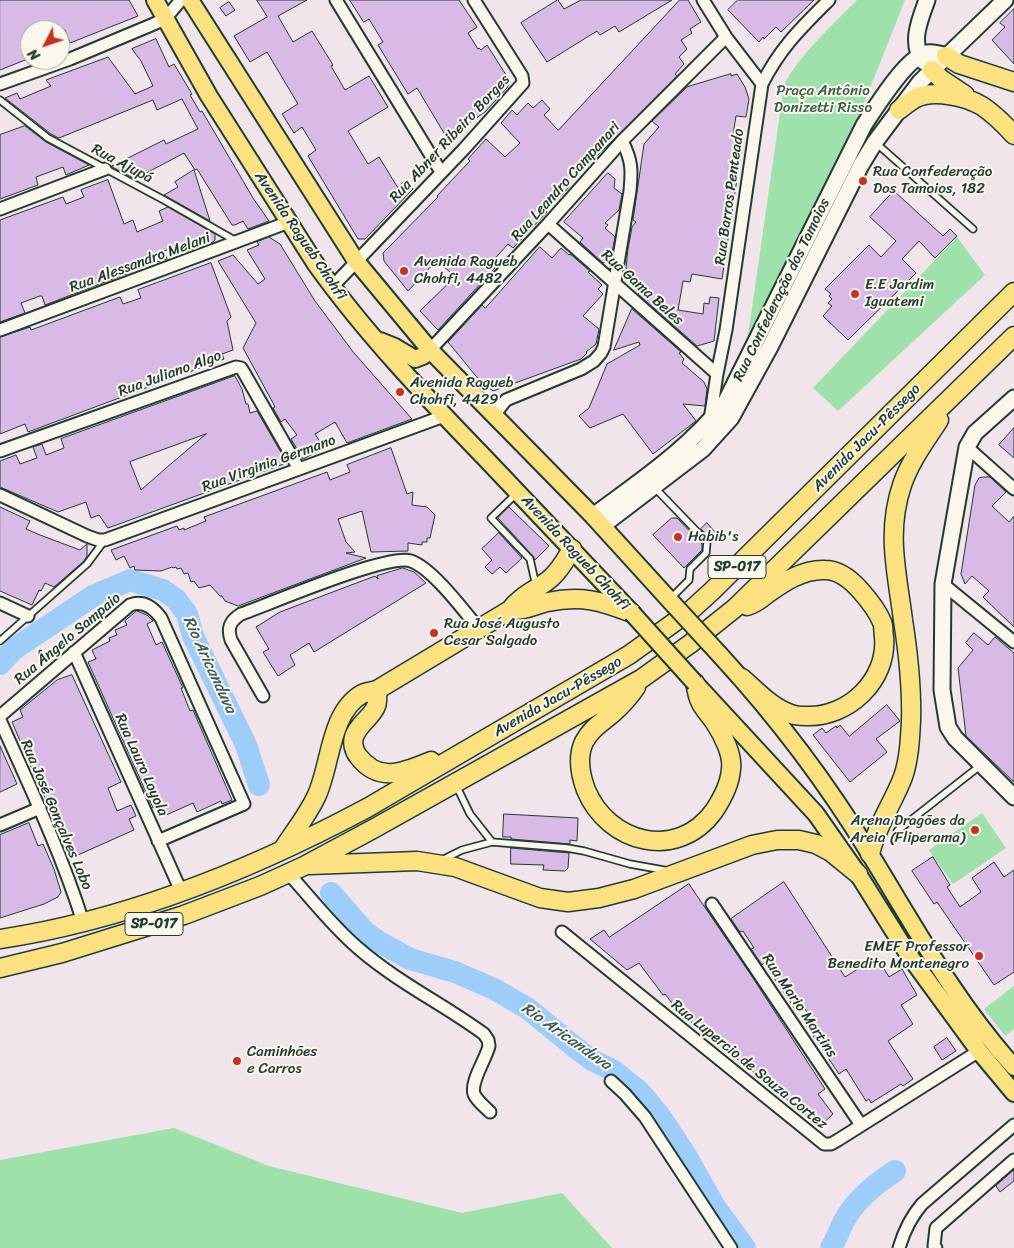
<!DOCTYPE html>
<html>
<head>
<meta charset="utf-8">
<style>
	body { margin:0 }
	#map { position:relative; width:1014px; height:1248px; overflow:hidden; background:#f1e4ea; font-family:Sriracha,sans-serif }
	canvas { display:block }
	.north { position:absolute; left:20px; top:20px; width:50px; height:50px; box-sizing:border-box; background:#fbf7ec; border:1px solid #a3ada2; border-radius:50%; rotate:229deg; font-size:14px; font-weight:700; line-height:20px; text-align:center; color:#1f3d34 }
	.north::after { content:''; display:block; margin:auto; width:18px; height:22px; background:#c8321e; clip-path:polygon(50% 0,100% 100%,50% 72%,0 100%) }
</style>
</head>
<body>
<div id="map">
<canvas width="1014" height="1248"></canvas>
<div class="north">N</div>
</div>
<script>
const ctx = document.querySelector('canvas').getContext('2d');
ctx.lineJoin = 'round';
function fill(path, color) { ctx.fillStyle = color; ctx.fill(path, 'evenodd'); }
function strokePath(path, color, width, dash) { ctx.strokeStyle = color; ctx.lineWidth = width; ctx.lineCap = dash ? 'butt' : 'round'; ctx.setLineDash(dash || []); ctx.stroke(path); }
function drawText(font, color, halo, rows, align = 'center') {
  ctx.font = font + ' Sriracha,sans-serif'; ctx.lineWidth = 4; ctx.setLineDash([]); ctx.textBaseline = 'middle'; ctx.strokeStyle = halo; ctx.fillStyle = color; for (const [text, x, y, turn = 0] of rows) {
    ctx.save(); ctx.translate(x, y); ctx.rotate((+turn || 0) * Math.PI / 180); ctx.textAlign = isNaN(turn) ? turn : align; if (halo) ctx.strokeText(text, 0, 0); ctx.fillText(text, 0, 0); ctx.restore();
  }
}
const green = new Path2D(`
	M857,0H905L849,141L747,343L784,85C797,57 835,23 857,0Z
	M957,237L985,275L838,411L813,388Z
	M982,813L1006,848L953,884L929,850Z
	M1014,986V1029L1005,1036L984,1009Z
	M174,1128L269,1166L462,1213L562,1193L612,1248H0V1160Z`);
const river = new Path2D(`
	M0,664L14,649L93,596L130,580L163,590L176,599L187,614L193,636L246,745L259,785
	M331,893L364,931L379,942L410,959L455,972L494,989L527,1008L576,1048L592,1060L614,1071L640,1092L660,1116L687,1157L715,1207L745,1248
	M831,1248C835,1241 838,1234 841,1227C851,1204 875,1184 895,1171`);
const building = new Path2D(`
	M0,0H129L138,16L70,43L65,30H30V58L0,70Z
	M257,0H307L278,16L293,42L312,31L333,65L331,66L345,90L369,76L388,107L348,131L368,164L379,157L398,188L404,181L413,189L365,239H358L308,156L316,150L302,127L294,133L282,114L298,104L267,52L250,62L234,36L267,17Z
	M350,0H459L477,27L468,33L478,49L479,48L481,50L487,45L508,78L509,84L507,88L485,112L447,138L417,88L408,94L378,45L383,42L369,19L364,22Z
	M558,0L564,9L581,0H672L619,32L615,26L600,35L597,31L547,62L521,23Z
	M680,0H688L701,22L690,29L692,33L681,40L687,49L679,57L684,64L675,74L677,76L587,166L583,163L566,182L570,186L560,197L554,192L541,206L547,212L513,248L508,244L490,264L495,268L438,330L420,311L455,277L437,260L408,291L384,261L383,253L438,197L437,196L450,182L470,161L468,159L486,139L505,157L520,143L501,123L512,110L517,115L528,103L533,108L542,100L550,109L544,115L558,130Z
	M738,0H814L781,32L776,27L764,39L763,37L759,42L728,10Z
	M229,2L235,10L226,16L220,8Z
	M1014,9V64L992,40L1005,27L1000,23Z
	M156,39L169,67L174,64L192,94L190,95L200,112L202,111L253,198L269,221L248,229L243,221L235,225H232L197,169L195,170L184,153L135,179L112,167V166L164,140L166,144L198,129L182,99L157,110L153,100L59,138L51,134L5,98L17,93L20,99L51,86L46,80L108,57L135,94L153,86L141,61L132,49Z
	M731,74V76L737,74L745,87L749,99L746,117L736,116L733,135H739V138L743,139L722,279L692,274L690,282L683,281L678,310L703,314L704,303L709,304L710,297L719,298L714,341L697,346L638,294L645,285L626,268L628,249L632,227L636,222L633,220L644,144L659,127L652,121L687,87Z
	M25,126L46,142L89,165L66,175L63,167L36,177L38,185L0,199V135Z
	M194,170L210,221L164,195L178,187L175,182Z
	M608,173L615,179L614,188L622,194L619,210L605,223L608,225L605,228L615,237L611,259L603,263L580,242L583,238L564,222Z
	M108,180L124,224L133,220L137,232L163,221L159,211L168,207L215,234V240L213,242L185,252L182,244L164,251L167,259L130,270L131,272L45,305L42,296H40L21,303L25,313L0,322V220L63,197L66,204L84,197L81,190Z
	M894,191L943,236L950,229L957,236L935,258L919,241L902,259L916,273L848,340L823,316L832,306L828,303L832,299L829,296L831,294L825,289L869,245L881,257L896,241L870,217Z
	M269,237L280,244L315,301L354,353L412,419L347,443L335,422L315,434L324,448L303,459L291,439L297,435L285,419L281,422L273,408L275,407L273,403L243,348L256,323L218,261L233,255L258,284L265,279L247,250L259,245L257,242Z
	M540,247L552,258L561,248L569,255L570,254L590,271L588,272L602,285L598,289L603,294L583,316L599,329L596,344L586,352L587,353L581,359L493,391L480,381L448,342L482,305L485,308Z
	M211,263L231,317L227,321L233,350L222,354L224,359L28,432L25,424L0,434V337L30,327L31,330L120,297L123,304L141,298L138,290Z
	M632,309L681,352L679,353L684,359L682,363L704,382L707,389L705,406L683,404L696,421L653,454L623,414L590,428L579,416L589,408L607,364L640,345L639,342L614,350Z
	M235,376L242,389L246,404H248L250,413L257,411L286,461L284,464L108,528L99,515L91,518L86,502L58,512L0,487V461L16,455L20,464L37,458L33,447L42,444L46,455L64,448L61,439ZM206,434L165,469L141,490L130,462Z
	M1014,428V458L999,445Z
	M391,448L407,494L413,492L412,505L427,507L435,515L430,538H427V542H422V545L408,543V551L371,552L362,511L338,519L346,542L355,552L346,553L366,558L238,606L225,601L222,596H220L210,585L199,588L194,581L191,582L188,573L184,574L181,568L177,569L176,567L173,568L172,567L161,571L135,570L134,566L130,568L124,556L116,560L111,550L177,526L179,530L184,528V530L206,521L204,517L327,472L330,480L350,472L347,465Z
	M984,477H990L1006,492L992,506L1009,522L1014,516V627L983,597L989,591L972,576L965,584L961,574L975,485L979,478Z
	M0,507L30,521L26,529L40,535L80,550L87,544V556L84,561L54,587L45,583L41,591L39,590L32,605L0,591Z
	M509,507L549,546L535,560L533,556L498,518Z
	M672,518H677L702,544V550L684,568L653,535Z
	M707,523L716,533L710,538L701,529Z
	M499,533L522,558L506,573L500,567L492,574L485,567L492,560L482,549Z
	M403,568L414,572L426,583L314,652L309,643L290,655L295,665L278,676L263,652L269,649L256,627L280,612L375,576L378,579L377,576Z
	M137,611L147,615L153,621L147,624L156,645L162,642L183,688H181L190,711L193,710L232,800L222,804L221,801L197,812L193,803L164,816L159,805L153,808L88,662L96,659L92,650L110,641L109,638L117,635L115,630L127,625L125,621Z
	M974,633L988,645L995,637L1014,653V782L966,736L958,668L973,650L966,643Z
	M72,675L121,782L108,788L117,811L131,805L136,816L129,819L134,830L71,858L44,795L48,793L40,774L35,776L12,722L23,717L20,710L57,680Z
	M887,705L900,721L876,739L887,752L850,782L813,735L822,728L826,733L836,726L837,728L840,725L849,736Z
	M0,746L17,784L0,792Z
	M504,814L578,818L577,841L570,840V844L511,839V837H503Z
	M29,823L38,846L43,844L54,869L61,892L58,897L44,904L0,918V835Z
	M511,848L569,853L568,868L565,871L543,870L544,865L511,864Z
	M933,857L950,885L947,887L960,907L981,892L972,878L994,862L1004,877L1014,870V972L994,985L937,902L934,904L912,871Z
	M784,882L845,977L877,957L889,977L902,969L917,995L901,1005L913,1024L888,1041L913,1079L903,1086L901,1084L871,1103L869,1099L866,1101L846,1069L839,1074L806,1025L813,1021L802,1005L795,1009L764,963L762,965L751,949L754,948L743,931L740,932L731,919Z
	M689,884L751,975L825,1089L818,1094L833,1114L820,1126L679,1012L665,994L663,995L639,963L627,970L590,939L604,930L609,937Z
	M947,1038L956,1051L942,1060L934,1047Z
	M1014,1170V1181L1000,1192L996,1186Z`);
const service = new Path2D(`
	M0,100L48,138L164,200L236,241
	M876,143L973,229
	M655,488L707,542L706,553L690,569L689,580L671,598
	M517,493L491,518L530,559L536,586
	M0,641L87,564L104,541
	M456,785L470,814L492,842
	M897,831L981,765
	M442,860L462,850L492,842L567,848L584,851L630,864L669,871`);
const minor = new Path2D(`
	M336,0L441,172
	M703,0L726,37L762,84
	M0,84L70,59L149,26L165,19L181,0
	M0,209L105,169
	M548,224L717,374
	M332,287L464,149L523,83L522,76L474,0
	M0,330L289,222
	M430,350L548,224L622,141L726,37
	M494,415L506,400L581,369L594,361L601,353L604,347L630,191C632,170 632,160 622,141
	M710,420L717,374L726,330L762,84C780,48 801,28 829,0
	M967,447L1014,489
	M0,451L236,367L241,368L243,371L299,469
	M0,495L87,536L98,540H105L444,416
	M943,584L1014,642
	M0,603L28,616
	M74,652L181,891
	M263,696L231,640C227,628 230,621 241,614C270,604 388,553 411,561C433,569 464,611 479,629
	M0,716L130,605C143,600 153,607 161,618L244,804L158,841
	M0,720C30,787 61,852 83,922
	M0,825L40,808
	M288,873C311,898 332,926 358,948C397,982 443,1004 484,1034L488,1040L489,1046C486,1059 470,1082 474,1094C477,1101 485,1107 490,1112
	M712,904L861,1125
	M562,932L824,1144H831L838,1140L979,1051
	M611,1081L625,1094L645,1117L731,1248
	M899,1248C904,1231 910,1218 922,1204L1014,1125
	M936,1248L934,1246L936,1228L1014,1160`);
const secondary = new Path2D(`
	M924,62C909,44 920,19 927,0
	M1014,398L975,433L967,447L943,584L942,690L948,727L955,738L1014,797
	M593,516C640,481 690,448 726,401L864,125C876,107 907,56 927,53C934,52 940,54 946,56
	M602,526L703,449L731,418L770,347L861,165L875,142L920,82L1005,0`);
const primary = new Path2D(`
	M155,0L209,96L315,263C365,333 425,396 485,458C534,509 583,561 632,613
	M190,0L356,261L430,350L593,516L674,605
	M380,341L395,347L415,359L423,356L430,350
	M720,655C776,716 827,783 870,854C915,927 956,1003 1014,1067
	M695,683L816,814L858,874L908,954L979,1051L1014,1093`);
const trunk = new Path2D(`
	M946,56L959,64L1014,82
	M932,70L941,79L965,95
	M899,110C904,106 909,102 914,99C932,89 965,96 982,106C994,114 1005,125 1014,135
	M510,610C526,611 533,605 548,602C581,595 601,601 632,613
	M742,678C757,691 772,708 791,714C796,716 801,716 806,716C848,718 888,680 884,637C883,632 884,626 882,622C877,610 869,600 860,590C852,581 839,570 825,570C803,569 784,582 767,594C761,599 754,604 747,606
	M636,687C630,696 622,705 614,712C603,722 591,728 584,742C577,757 580,774 586,790C608,843 677,862 714,811C722,799 730,784 731,769C733,755 723,735 715,723C711,716 703,709 700,701C697,696 697,689 695,683
	M377,690C377,695 378,702 376,706C373,716 358,724 354,737C352,743 354,751 358,756C379,784 404,772 431,761
	M283,849C294,832 307,816 316,797C331,767 329,713 362,694C367,692 373,691 377,690L510,610C521,595 537,590 551,578C560,570 566,559 572,549
	M870,854C876,827 893,803 903,777C909,760 910,740 911,721C912,688 908,652 903,620C897,572 886,533 902,485C910,461 926,440 939,420
	M310,865L417,861L455,867L540,898L568,902L599,898L634,889L752,845L777,840H799L816,844L831,852L858,874
	M0,939C128,920 253,869 367,808L629,655L690,611L712,591L1014,292
	M0,968L62,953L184,915L260,886L304,866L373,829L641,679L690,644L735,608L1014,336`);
const primaryBridge = new Path2D(`
	M674,605L720,655
	M632,613L695,683`);
const markers = [
	[863,181,5,"#c8321e"],
	[404,271,5,"#c8321e"],
	[855,294,5,"#c8321e"],
	[400,392,5,"#c8321e"],
	[678,537,5,"#c8321e"],
	[434,633,5,"#c8321e"],
	[975,830,5,"#c8321e"],
	[979,956,5,"#c8321e"],
	[237,1061,5,"#c8321e"]
];
const shields = [
	[737,567,58],
	[154,924,58]
];
const shieldNames = [
	["SP-017",737,567],
	["SP-017",154,924]
];
const parkNames = [
	["Praça Antônio",823,91],
	["Donizetti Risso",823,108]
];
const streetNames = [
	["Rua Abner Ribeiro Borges",450,139,-47],
	["Rua Ajupá",122,164,28],
	["Rua Leandro Campanari",566,182,-48],
	["Rua Barros Penteado",730,197,-82],
	["Avenida Ragueb Chohfi",300,236,56],
	["Rua Alessandro Melani",140,263,-20],
	["Rua Gama Beles",642,288,42],
	["Rua Confederação dos Tamoios",782,290,-64],
	["Rua Juliano Algo",170,374,-20],
	["Avenida Jacu-Pêssego",867,438,-45],
	["Rua Virginia Germano",269,464,-20],
	["Avenida Ragueb Chohfi",575,553,47],
	["Rua Ângelo Sampaio",68,639,-40],
	["Avenida Jacu-Pêssego",558,697,-30],
	["Rua Lauro Loyola",141,765,66],
	["Rua José Gonçalves Lobo",56,815,67],
	["Rua Mario Martins",799,1006,56],
	["Rua Lupercio de Souza Cortez",749,1065,39]
];
const poiNames = [
	["Rua Confederação",873,172],
	["Dos Tamoios, 182",873,189],
	["Avenida Ragueb",414,262],
	["Chohfi, 4482",414,279],
	["E.E Jardim",865,285],
	["Iguatemi",865,302],
	["Avenida Ragueb",410,383],
	["Chohfi, 4429",410,400],
	["Habib's",688,537],
	["Rua José Augusto",444,624],
	["Cesar Salgado",444,641],
	["Arena Dragões da",965,821,"right"],
	["Areia (Fliperama)",965,838,"right"],
	["EMEF Professor",969,947,"right"],
	["Benedito Montenegro",969,964,"right"],
	["Caminhões",247,1052],
	["e Carros",247,1069]
];
const waterNames = [
	["Rio Aricanduva",209,665,65],
	["Rio Aricanduva",566,1037,35]
];
fill(green, '#9fe1ab');
strokePath(river, '#9ecdfa', 22);
fill(building, '#d9b9e5');
strokePath(building, '#1f3d34', 1);
strokePath(service, '#1f3d34', 9);
strokePath(minor, '#1f3d34', 15);
strokePath(secondary, '#1f3d34', 19);
strokePath(primary, '#1f3d34', 20);
strokePath(trunk, '#1f3d34', 21);
strokePath(service, '#fbf7ec', 5.5);
strokePath(minor, '#fbf7ec', 11);
strokePath(secondary, '#fbf7ec', 15);
strokePath(primary, '#fbe180', 16);
strokePath(trunk, '#fbe180', 18);
strokePath(primaryBridge, '#1f3d34', 20, []);
strokePath(primaryBridge, '#fbe180', 16);
for (const [x, y, r, color] of markers) { const dot = new Path2D(); dot.arc(x, y, r, 0, 2 * Math.PI); ctx.fillStyle = color; ctx.fill(dot); strokePath(dot, '#fbf7ec', 2); }
for (const [x, y, w] of shields) { const box = new Path2D(); box.roundRect(x - w / 2, y - 11.5, w, 23, 4); ctx.fillStyle = '#fbf7ec'; ctx.fill(box); strokePath(box, '#1f3d34', 1); }
drawText('bold 14px', '#1f3d34', null, shieldNames);
drawText('15px', '#395e4c', '#fbf7ec', parkNames);
drawText('15px', '#1f3d34', '#fbf7ec', streetNames);
drawText('15px', '#1f3d34', '#fbf7ec', poiNames, 'left');
drawText('italic 16px', '#385a5c', '#fbf7ec', waterNames);
</script>
</body>
</html>
